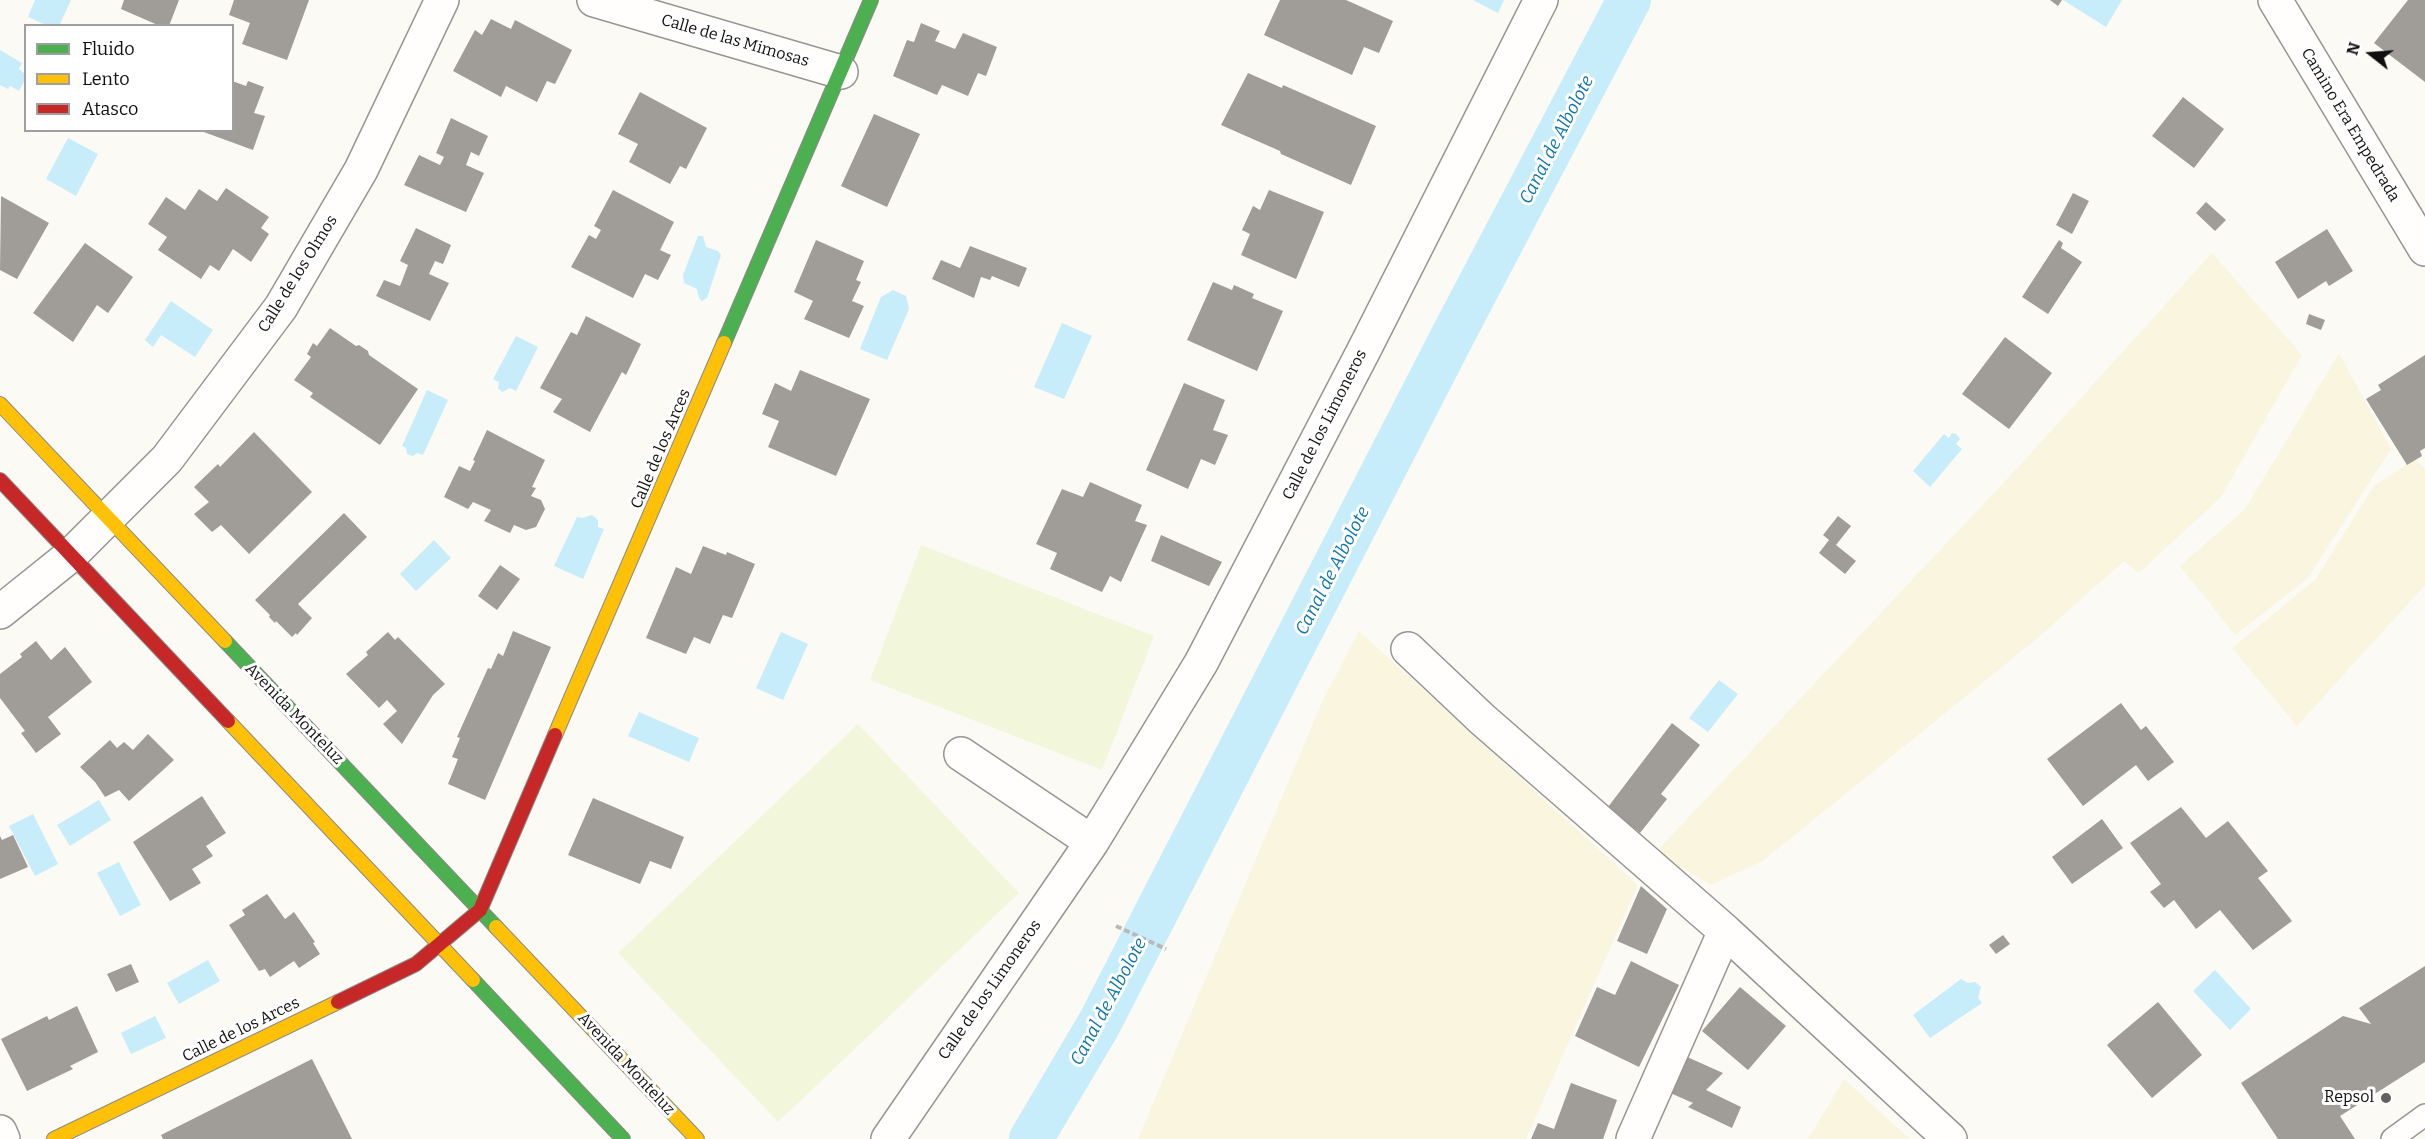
<!DOCTYPE html>
<html>
<head>
<meta charset="utf-8">
<style>
	body { margin:0 }
	#map { position:relative; width:2425px; height:1139px; overflow:hidden; background:#fcfaf4; font-family:Bitter,serif }
	canvas { display:block }
	.legend { position:absolute; left:24px; top:24px; width:210px; height:108px; box-sizing:border-box; background:#fff; border:2px solid #9f9f9f; margin:0; padding:8px 10px; list-style:none; font-size:18px; color:#0f0f0f }
	.legend li { display:flex; align-items:center; gap:12px; height:30px }
	.legend b { width:30px; border:2px solid #9f9f9f }
	.north { position:absolute; left:2341px; top:24px; width:60px; height:60px; -webkit-text-stroke:4px #fff; paint-order:stroke; rotate:287deg; font-size:16px; font-weight:700; line-height:24px; text-align:center; color:#0f0f0f }
	.north::after { content:''; display:block; margin:auto; width:21px; height:27px; background:#0f0f0f; clip-path:polygon(50% 0,100% 100%,50% 72%,0 100%) }
</style>
</head>
<body>
<div id="map">
<canvas width="2425" height="1139"></canvas>
<ul class="legend">
<li><b style="height:8px;background:#4caf50"></b>Fluido</li>
<li><b style="height:8px;background:#ffc107"></b>Lento</li>
<li><b style="height:8px;background:#c62828"></b>Atasco</li>
</ul>
<div class="north">N</div>
</div>
<script>
const ctx = document.querySelector('canvas').getContext('2d');
ctx.lineJoin = 'round';
function fill(path, color) { ctx.fillStyle = color; ctx.fill(path, 'evenodd'); }
function strokePath(path, color, width, dash) { ctx.strokeStyle = color; ctx.lineWidth = width; ctx.lineCap = dash ? 'butt' : 'round'; ctx.setLineDash(dash || []); ctx.stroke(path); }
function drawText(font, color, halo, rows, align = 'center') {
  ctx.font = font + ' Bitter,serif'; ctx.lineWidth = 6; ctx.setLineDash([]); ctx.textBaseline = 'middle'; ctx.strokeStyle = halo; ctx.fillStyle = color; for (const [text, x, y, turn = 0] of rows) {
    ctx.save(); ctx.translate(x, y); ctx.rotate((+turn || 0) * Math.PI / 180); ctx.textAlign = isNaN(turn) ? turn : align; if (halo) ctx.strokeText(text, 0, 0); ctx.fillText(text, 0, 0); ctx.restore();
  }
}
const farmland = new Path2D(`
	M2212,253L2302,355L2221,497L2139,573L2124,561L2034,641L1764,860L1711,885L1656,852L2023,462Z
	M2339,353L2391,449L2307,579L2235,635L2180,566L2245,509Z
	M2415,459L2425,469V585L2297,726L2232,648L2315,580L2374,486Z
	M1359,631L1638,885L1526,1139H1138L1322,702Z
	M1844,1079L1910,1139H1808Z`);
const pitch = new Path2D(`
	M921,545L1154,636L1102,770L870,680Z
	M858,724L1019,893L778,1122L618,953Z`);
const water = new Path2D(`
	M35,0H71L59,26L46,25L28,17Z
	M1473,0H1504L1498,13Z
	M2063,0H2122L2106,27Z
	M0,50L22,63L19,69L25,74V80L19,91L10,86L8,89L0,85Z
	M68,138L98,154L76,196L46,179Z
	M698,236H703L706,247L718,251L721,255L707,298L702,301L699,298L697,289L684,283L683,275Z
	M893,290L906,296L909,309L887,360L860,349L881,297Z
	M171,301L213,330L195,357L161,335L153,347L145,340Z
	M1062,323L1092,336L1064,399L1034,387Z
	M516,336L538,347L516,391L510,388L502,392L498,388L499,382L493,379Z
	M427,390L448,400L423,455L417,453L413,456L407,454L406,448L402,446Z
	M1952,433L1956,434L1960,439L1956,444L1962,449L1930,487L1913,471L1944,434L1949,438Z
	M592,515L598,520V527L604,529L583,579L554,566L577,517L583,518Z
	M434,540L451,558L416,591L400,574Z
	M781,632L808,644L783,700L756,688Z
	M1719,680L1738,694L1708,732L1689,718Z
	M639,712L699,738L689,762L628,736Z
	M99,800L111,820L70,846L57,825Z
	M33,814L58,864L35,876L9,826Z
	M119,862L141,905L120,916L97,873Z
	M208,960L220,981L179,1004L167,983Z
	M2215,970L2251,1009L2230,1030L2193,991Z
	M1961,979L1968,983L1975,982L1981,987L1978,998L1982,1003L1930,1038L1913,1015Z
	M155,1016L166,1038L131,1054L121,1033Z`);
const canal = new Path2D(`
	M1031,1139L1099,1024L1452,337L1629,0`);
const building = new Path2D(`
	M124,0H179L169,26H160L121,9Z
	M234,0H309L287,60L242,44L250,23L229,15Z
	M1280,0H1346L1393,21L1379,53L1364,47L1352,75L1264,35Z
	M2050,0H2062L2058,6Z
	M2408,0H2425V82L2374,43Z
	M491,19L511,29L515,20L572,50L555,84L547,81L537,102L506,86L501,97L453,71L475,30L482,35Z
	M921,23L940,31L935,41L955,49L963,33L997,47L986,76L978,73L968,96L942,85L937,95L893,76L907,40L914,42Z
	M1248,73L1282,88L1283,85L1376,126L1351,185L1281,154L1280,151L1221,125Z
	M232,81L246,86L248,81L264,87L254,113L265,116L253,150L201,131L232,130Z
	M640,92L707,128L686,169L680,166L670,184L629,162L638,144L618,134Z
	M2183,97L2224,129L2194,168L2152,136Z
	M874,114L920,134L887,207L841,186Z
	M451,118L488,136L479,156L471,152L466,165L484,173L466,212L404,185L419,155L440,165L444,157L436,153Z
	M226,188L269,217L261,228L269,234L251,262L233,249L219,271L210,265L201,279L158,250L167,237L148,224L166,197L185,210L199,189L217,201Z
	M613,190L674,222L660,250L671,255L658,280L645,274L633,298L571,267L589,235L596,239L601,230L594,226Z
	M1269,190L1324,212L1296,279L1241,255L1250,234L1242,230L1253,206L1260,210Z
	M2073,193L2089,201L2072,234L2056,225Z
	M1,196L49,223L17,279L0,270Z
	M2206,202L2226,220L2215,231L2196,213Z
	M416,228L451,245L443,264L435,261L429,274L449,283L430,321L376,296L384,280L400,286L408,265L400,261Z
	M2327,229L2353,271L2329,286L2326,281L2298,299L2275,262Z
	M816,240L864,261L856,280L861,282L852,301L864,306L849,338L804,319L813,301L794,292Z
	M2059,240L2063,243L2061,248L2082,262L2048,314L2022,297Z
	M85,243L133,277L108,313L97,305L73,342L33,313Z
	M970,246L1027,268L1019,287L992,276L990,280L981,277L974,298L932,279L941,260L960,268Z
	M1213,282L1232,290L1234,285L1254,294L1252,298L1283,311L1257,371L1187,340Z
	M2309,314L2325,320L2321,330L2306,324Z
	M586,316L641,344L626,375L622,372L590,432L553,412L562,399L540,388L571,332L577,335Z
	M330,328L356,346L359,345L368,351L369,355L418,389L380,445L310,397L313,393L294,380L311,357L307,354L313,343L317,346Z
	M2005,337L2052,373L2009,429L1962,394Z
	M2425,355V448L2420,451L2422,456L2407,465L2366,399L2381,390L2378,385Z
	M800,370L870,399L836,476L768,447L779,421L762,414L775,383L791,391Z
	M1184,383L1225,400L1213,430L1228,435L1215,465L1201,459L1188,489L1146,470Z
	M487,430L545,460L532,487L536,488L531,496L541,500L545,509L536,527L526,530L514,525L510,533L484,521L491,510L473,502L468,509L444,497L459,466L470,471L475,461L473,460Z
	M254,432L312,492L249,554L221,525L212,532L194,514L209,502L194,487L218,464L220,467Z
	M1090,482L1142,505L1135,521L1147,525L1121,582L1110,576L1102,592L1050,569L1057,553L1036,544L1062,489L1083,497Z
	M344,513L367,537L298,604L312,618L297,635L296,633L292,637L276,621L275,623L269,617L270,615L255,600Z
	M1838,516L1851,526L1836,545L1856,561L1845,574L1819,553L1829,540L1823,535Z
	M1161,535L1222,562L1209,586L1151,561Z
	M703,546L726,555L727,552L755,564L732,618L723,615L710,644L694,637L686,654L646,638L676,567L691,574Z
	M500,565L520,579L497,610L478,596Z
	M513,631L551,647L485,800L448,784L458,759L452,757L460,738L457,737L488,668L491,669L498,653L503,656Z
	M388,632L395,640L398,637L445,684L433,695L402,744L383,724L397,711L387,700L379,708L346,674L368,655L366,652Z
	M36,641L51,660L65,647L92,682L48,717L61,734L36,753L21,733L25,731L0,698V674L22,657L20,654Z
	M2121,703L2141,730L2146,726L2174,762L2148,781L2136,765L2083,806L2047,759Z
	M1672,723L1700,745L1661,794L1667,799L1640,833L1608,807Z
	M148,734L174,760L129,801L119,790L105,797L95,782L80,767L110,740L117,748L124,742L133,750Z
	M202,796L226,833L206,846L213,856L192,869L201,883L170,901L133,842Z
	M593,798L684,837L671,869L650,861L640,884L568,855Z
	M2181,807L2206,838L2228,821L2268,871L2258,878L2292,921L2253,950L2220,910L2196,929L2174,900L2164,908L2150,892L2161,884L2130,843Z
	M2102,819L2123,848L2072,884L2052,857Z
	M13,835L28,867L0,879V836L2,840Z
	M1641,886L1667,909L1647,954L1617,941Z
	M267,894L285,919L294,912L315,942L313,943L320,954L299,968L294,961L270,977L265,969L259,971L229,925L245,915L242,910Z
	M2003,935L2010,944L1996,954L1989,945Z
	M1631,961L1679,985L1639,1067L1575,1036L1597,987L1615,995Z
	M131,964L139,982L116,992L107,974Z
	M2425,966V1062L2340,1116L2355,1139H2278L2241,1083L2343,1016L2371,1024L2359,1008Z
	M1740,987L1786,1026L1748,1070L1702,1031Z
	M2158,1002L2202,1055L2152,1098L2107,1045Z
	M77,1006L98,1052L70,1066L73,1069L27,1091L1,1039L47,1016L49,1020Z
	M1685,1056L1723,1073L1706,1090L1741,1107L1732,1128L1688,1107L1693,1103L1668,1092Z
	M312,1059L352,1139H163L161,1135Z
	M1571,1083L1617,1100L1603,1139H1531L1538,1123L1554,1129Z`);
const path = new Path2D(`
	M1116,926L1166,949`);
const lane = new Path2D(`
	M2392,1139L2425,1115`);
const street = new Path2D(`
	M594,0L841,72
	M2275,0L2425,249
	M0,612L71,555L167,459L281,307L361,170L442,0
	M1408,649L1482,719L1725,931L1950,1139
	M961,754L1092,842
	M0,1132L3,1139
	M888,1139L1092,842L1201,663L1364,350L1541,0
	M1633,1139L1725,931`);
const fast = new Path2D(`
	M724,343L871,0
	M225,641L496,927
	M473,980L623,1139`);
const slow = new Path2D(`
	M0,404L225,641
	M228,721L473,980
	M555,735L724,343
	M496,927L697,1139
	M54,1139L338,1002`);
const jam = new Path2D(`
	M0,480L228,721
	M338,1002L416,964L480,910L555,735`);
const markers = [
	[2386,1098,6,"#62615f"]
];
const streetNames = [
	["Calle de las Mimosas",735,41,16],
	["Camino Era Empedrada",2350,125,59],
	["Calle de los Olmos",298,274,-58],
	["Calle de los Limoneros",1325,425,-63],
	["Calle de los Arces",661,449,-67],
	["Avenida Monteluz",294,714,46],
	["Calle de los Limoneros",990,990,-55],
	["Calle de los Arces",241,1030,-26],
	["Avenida Monteluz",626,1064,47]
];
const poiNames = [
	["Repsol",2374,1098]
];
const waterNames = [
	["Canal de Albolote",1557,140,-63],
	["Canal de Albolote",1333,571,-63],
	["Canal de Albolote",1109,1002,-62]
];
fill(farmland, '#faf5df');
fill(pitch, '#f2f7dc');
fill(water, '#c7ecfa');
strokePath(canal, '#c7ecfa', 44);
fill(building, '#a09d99');
strokePath(lane, '#969592', 24);
strokePath(street, '#969592', 36);
strokePath(fast, '#8c8b89', 16);
strokePath(slow, '#8c8b89', 16);
strokePath(jam, '#8c8b89', 16);
strokePath(path, '#b9b9b8', 4, [6, 3]);
strokePath(lane, '#fffefd', 21);
strokePath(street, '#fffefd', 33);
strokePath(fast, '#4caf50', 14);
strokePath(slow, '#ffc107', 14);
strokePath(jam, '#c62828', 14);
for (const [x, y, r, color] of markers) { const dot = new Path2D(); dot.arc(x, y, r, 0, 2 * Math.PI); ctx.fillStyle = color; ctx.fill(dot); strokePath(dot, '#fff', 2); }
drawText('16px', '#0f0f0f', '#fff', streetNames);
drawText('16px', '#0f0f0f', '#fff', poiNames, 'right');
drawText('italic 18px', '#0b74ae', '#fff', waterNames);
</script>
</body>
</html>
